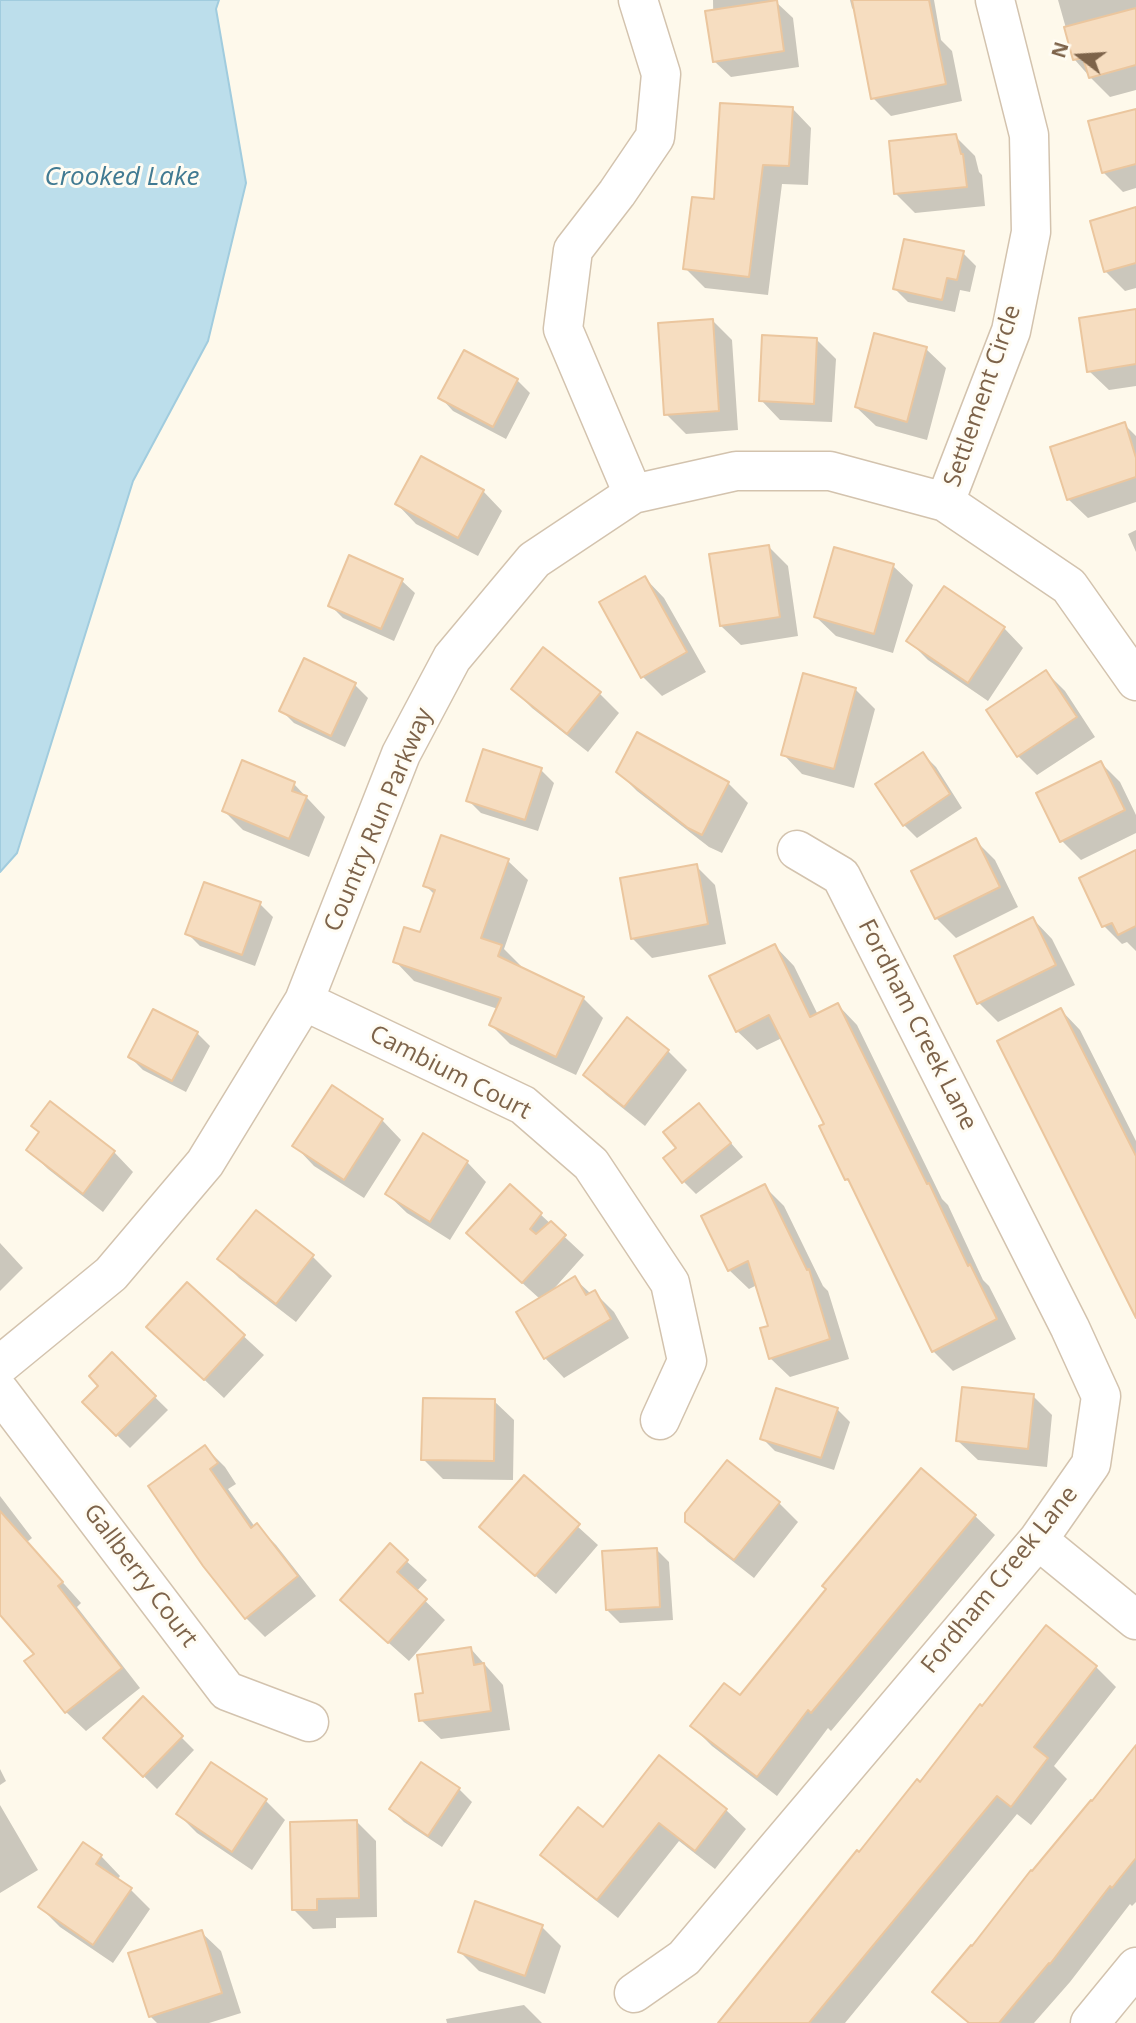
<!DOCTYPE html>
<html>
<head>
<meta charset="utf-8">
<style>
	body { margin:0 }
	#map { position:relative; width:1136px; height:2023px; overflow:hidden; background:#fef9eb; font-family:"Open Sans",sans-serif }
	canvas { display:block }
	.north { position:absolute; left:1045px; top:21px; width:70px; height:70px; -webkit-text-stroke:5px #fffcf3; paint-order:stroke; rotate:287deg; font-size:19px; font-weight:700; line-height:28px; text-align:center; color:#7d634a }
	.north::after { content:''; display:block; margin:auto; width:24px; height:32px; background:#7d634a; clip-path:polygon(50% 0,100% 100%,50% 72%,0 100%) }
</style>
</head>
<body>
<div id="map">
<canvas width="1136" height="2023"></canvas>
<div class="north">N</div>
</div>
<script>
const ctx = document.querySelector('canvas').getContext('2d');
ctx.lineJoin = 'round';
function fill(path, color) { ctx.fillStyle = color; ctx.fill(path, 'evenodd'); }
function strokePath(path, color, width, dash) { ctx.strokeStyle = color; ctx.lineWidth = width; ctx.lineCap = dash ? 'butt' : 'round'; ctx.setLineDash(dash || []); ctx.stroke(path); }
function drawText(font, color, halo, rows, align = 'center') {
  ctx.font = font + ' "Open Sans",sans-serif'; ctx.lineWidth = 6; ctx.setLineDash([]); ctx.textBaseline = 'middle'; ctx.strokeStyle = halo; ctx.fillStyle = color; for (const [text, x, y, turn = 0] of rows) {
    ctx.save(); ctx.translate(x, y); ctx.rotate((+turn || 0) * Math.PI / 180); ctx.textAlign = isNaN(turn) ? turn : align; if (halo) ctx.strokeText(text, 0, 0); ctx.fillText(text, 0, 0); ctx.restore();
  }
}
const water = new Path2D(`
	M0,0H219L216,9L246,183L208,341L133,481L17,853L0,872Z`);
const shadow = new Path2D(`
	M713,0H772V3L776,2L793,18L799,67L731,77L714,61Z
	M850,0H934L941,40L952,51L962,101L891,116L873,98L856,12L852,8Z
	M1058,0H1136V90L1110,97L1090,77L1075,60Z
	M792,108L811,128L808,185L782,184L768,295L705,288L685,268L716,201Z
	M1136,111V188L1123,192L1103,172Z
	M955,136L975,156L979,172L982,175L985,206L915,213L896,194Z
	M1136,209V288L1125,291L1105,271Z
	M963,253L976,266L970,292L960,290L955,312L908,302L895,289Z
	M1136,311V386L1109,390L1089,371Z
	M712,320L732,340L738,430L686,434L666,414Z
	M816,339L836,359L832,422L780,420L761,400Z
	M926,349L946,368L927,440L876,426L856,407Z
	M517,380L530,393L506,439L453,411L441,398Z
	M1124,424L1136,436V502L1088,518L1068,499Z
	M483,491L502,511L478,556L416,524L397,504Z
	M1136,530V552L1128,534Z
	M769,547L788,566L798,636L741,645L721,626Z
	M893,566L913,585L893,653L836,636L816,617Z
	M645,578L664,598L706,672L662,696L643,677Z
	M402,581L415,593L394,641L343,618L330,605Z
	M1004,628L1023,648L988,701L928,660L909,641Z
	M1046,672L1065,691L1095,737L1037,775L1018,756Z
	M355,685L368,698L345,747L294,723L281,710Z
	M513,689L599,693L619,713L588,752L532,708Z
	M855,689L875,709L854,788L802,774L783,754Z
	M923,754L936,767L962,808L917,838L904,825Z
	M1101,763L1120,782L1136,815V833L1081,860L1062,841Z
	M541,770L554,783L538,831L481,813L468,800Z
	M618,772L728,783L748,803L722,853L709,847L637,791Z
	M294,784L325,817L309,857L243,830L224,811Z
	M975,840L995,860L1018,907L956,938L936,918Z
	M1136,852V951L1127,942L1122,944L1104,926L1081,879Z
	M508,861L528,880L504,949L521,966L520,968L583,998L603,1018L576,1075L510,1044L491,1025L498,1009L414,981L395,961L421,934L435,895L425,885Z
	M696,866L715,885L726,944L652,958L632,938Z
	M260,904L273,917L255,966L200,946L187,933Z
	M1033,919L1052,939L1075,985L998,1022L979,1003Z
	M775,946L794,966L818,1015L838,1005L857,1025L942,1199L948,1205L983,1280L989,1286L1016,1339L953,1371L933,1351L853,1186L846,1179L826,1125L782,1038L757,1050L737,1031Z
	M1061,1010L1080,1030L1136,1141V1315Z
	M197,1033L210,1046L186,1092L143,1070L130,1057Z
	M668,1051L687,1070L645,1126L605,1094L585,1074Z
	M699,1106L743,1157L696,1194L684,1182L678,1148Z
	M382,1120L401,1140L364,1198L314,1166L295,1146Z
	M41,1133L114,1152L133,1172L103,1212L48,1169L28,1150Z
	M467,1162L486,1182L450,1240L407,1213L387,1194Z
	M510,1186L584,1255L551,1292L575,1279L591,1294L594,1292L614,1312L629,1338L564,1378L545,1358L540,1299L488,1252Z
	M764,1186L784,1206L823,1286L828,1291L849,1359L790,1377L770,1358V1327L757,1285L749,1289L729,1270Z
	M0,1243L23,1268L0,1291Z
	M313,1257L332,1276L296,1322L239,1278L220,1259Z
	M187,1284L264,1355L224,1398L168,1346Z
	M112,1355L168,1410L130,1448L84,1402L100,1386Z
	M1033,1396L1052,1415L1047,1467L978,1460L958,1441Z
	M494,1401L514,1420L513,1480L443,1479L423,1459Z
	M837,1409L850,1422L834,1470L775,1451L762,1438Z
	M205,1447L225,1467L236,1484L228,1489L255,1527L257,1526L276,1545L316,1596L265,1637L246,1618L205,1565Z
	M524,1478L598,1545L556,1594L481,1527Z
	M0,1496L32,1538L27,1542L81,1603L77,1607L140,1688L86,1731L66,1712L27,1661L36,1654L0,1613Z
	M779,1503L798,1522L754,1578L707,1541L687,1521Z
	M975,1516L995,1535L831,1731L828,1728L777,1796L712,1746L692,1726L740,1698Z
	M390,1546L427,1580L416,1592L445,1620L409,1661L362,1619Z
	M656,1549L669,1562L673,1620L620,1623L607,1610Z
	M1046,1628L1096,1667L1116,1687L1054,1766L1067,1779L1031,1825L1017,1814L845,2023H719L920,1784Z
	M471,1649L503,1685L510,1730L441,1739L421,1720L425,1694Z
	M143,1699L194,1750L157,1789L105,1738Z
	M1136,1748V1902L1132,1906L1130,1904L1070,1982L1034,2023H968L934,1992L973,1948Z
	M0,1769L6,1781L0,1785Z
	M459,1789L472,1802L442,1847L404,1822L391,1809Z
	M266,1801L285,1820L252,1870L197,1833L178,1814Z
	M0,1805L38,1870L0,1893Z
	M726,1810L746,1829L715,1869L679,1841L618,1918L562,1874L543,1855L603,1830Z
	M357,1822L376,1841L377,1917L336,1918V1928L313,1929L293,1909Z
	M101,1856L120,1876L117,1880L131,1890L150,1909L113,1963L60,1927L40,1907Z
	M542,1927L561,1946L545,1994L479,1971L460,1952Z
	M201,1932L221,1951L241,2013L209,2023H157L150,2016Z
	M524,2005L542,2023H447L446,2019Z`);
const building = new Path2D(`
	M777,0L784,51L713,62L705,11Z
	M852,0H929L946,84L871,99Z
	M1136,8V65L1089,78L1083,58L1073,60L1064,27Z
	M720,103L793,107L789,166L763,165L749,277L683,269L692,197L714,199Z
	M1136,109V164L1102,173L1088,121Z
	M956,134L961,154H963L967,187L894,194L889,141Z
	M1136,207V263L1104,272L1090,221Z
	M904,239L964,251L957,280L947,278L942,300L893,289Z
	M1136,309V364L1087,372L1079,318Z
	M713,319L719,411L664,415L658,323Z
	M874,333L927,347L907,422L855,407Z
	M762,335L817,338L814,404L759,401Z
	M464,350L518,379L493,427L438,398Z
	M1125,422L1136,458V477L1067,500L1050,447Z
	M421,456L484,490L458,538L395,504Z
	M769,545L780,617L720,626L709,554Z
	M834,547L894,564L874,634L814,617Z
	M349,555L403,579L381,629L328,606Z
	M645,576L687,652L641,678L599,602Z
	M944,586L1005,627L968,683L906,641Z
	M543,647L601,692L567,734L511,689Z
	M304,658L356,683L331,736L279,711Z
	M1046,670L1077,717L1017,757L986,710Z
	M803,673L856,688L834,769L781,755Z
	M637,732L729,782L702,835L688,828L616,772Z
	M483,749L542,768L525,820L466,801Z
	M923,752L950,794L903,826L875,784Z
	M242,760L295,782L292,791L307,796L289,839L222,811Z
	M1101,761L1125,810L1060,842L1036,793Z
	M441,835L509,859L481,938L502,945L498,956L584,997L556,1057L489,1025L501,998L393,962L404,927L420,932L435,890L423,886Z
	M976,838L1000,887L935,919L911,871Z
	M1136,850V926L1118,935L1112,923L1102,927L1079,878Z
	M697,864L708,924L631,939L620,878Z
	M204,882L261,902L242,955L185,934Z
	M1033,917L1056,965L977,1004L954,956Z
	M775,944L810,1017L838,1003L927,1184L929,1183L968,1266L970,1264L997,1319L932,1352L848,1179L845,1180L819,1126L824,1124L769,1015L736,1032L709,976Z
	M1061,1008L1136,1156V1318L997,1041Z
	M153,1009L198,1032L172,1081L128,1057Z
	M627,1017L669,1050L624,1107L583,1075Z
	M332,1085L383,1119L344,1180L292,1146Z
	M50,1101L115,1151L83,1194L26,1150L39,1132L31,1126Z
	M699,1103L731,1143L682,1183L663,1158L676,1148L663,1132Z
	M423,1133L468,1161L430,1222L385,1194Z
	M510,1184L542,1213L530,1229L536,1234L551,1221L566,1235L522,1283L466,1233Z
	M765,1184L807,1270L809,1269L830,1339L769,1359L760,1328L768,1326L748,1261L728,1271L701,1216Z
	M256,1210L314,1255L276,1304L217,1259Z
	M575,1276L586,1295L595,1290L611,1319L544,1359L516,1312Z
	M187,1282L245,1335L204,1380L146,1327Z
	M112,1352L156,1396L116,1436L82,1402L98,1386L89,1376Z
	M962,1387L1034,1394L1028,1449L956,1441Z
	M776,1388L838,1408L821,1458L760,1439Z
	M423,1398L495,1399L494,1461L421,1460Z
	M205,1445L218,1463L210,1469L251,1528L257,1523L298,1576L245,1619L203,1566L148,1486Z
	M727,1460L780,1502L734,1560L685,1522V1513Z
	M921,1468L976,1515L811,1713L808,1710L757,1777L690,1726L724,1683L740,1695L826,1589L822,1586Z
	M524,1475L580,1524L535,1576L479,1527Z
	M0,1511L63,1582L58,1586L122,1668L65,1713L24,1661L34,1654L0,1615Z
	M390,1543L408,1560L397,1572L427,1599L388,1643L340,1600Z
	M657,1548L660,1607L606,1610L602,1551Z
	M1046,1625L1097,1666L1034,1747L1048,1758L1011,1807L997,1796L809,2023H718L857,1850L859,1852L917,1779L920,1782L980,1704L982,1706Z
	M471,1647L474,1665L484,1663L491,1711L419,1721L415,1694L423,1693L417,1655Z
	M143,1696L183,1736L143,1777L103,1738Z
	M1136,1745V1858L1112,1888L1110,1886L1050,1964L1049,1963L999,2023H969L932,1992L971,1945L972,1946L1031,1870L1032,1871L1091,1800L1092,1801Z
	M659,1755L727,1809L695,1851L659,1823L597,1900L540,1855L578,1807L603,1827Z
	M211,1762L267,1799L232,1852L176,1814Z
	M421,1762L460,1788L428,1836L389,1809Z
	M357,1820L359,1898L317,1899V1910H292L290,1822Z
	M83,1842L102,1855L96,1864L132,1888L93,1945L38,1907Z
	M475,1901L543,1925L525,1976L458,1952Z
	M202,1930L222,1993L149,2017L128,1953Z`);
const minor = new Path2D(`
	M633,494L563,329L573,250L617,193L655,137L661,74L638,0
	M945,502L1011,331L1031,232L1029,135L995,0
	M304,1001L523,1105L591,1164L670,1283L687,1361L660,1420
	M0,1365L111,1274L205,1163L304,1001L401,754L452,658L534,560L633,494L736,471H830L945,502L1069,586L1136,681
	M0,1392L227,1691L309,1722
	M1038,1540L1136,1620
	M634,1993L684,1958L1038,1540L1091,1464L1101,1396L1070,1328L841,876L797,850
	M1090,2023L1136,1967`);
const streetNames = [
	["Settlement Circle",983,396,-71],
	["Country Run Parkway",379,820,-67],
	["Fordham Creek Lane",917,1025,63],
	["Cambium Court",450,1073,27],
	["Gallberry Court",140,1576,53],
	["Fordham Creek Lane",1000,1580,-51]
];
const waterNames = [
	["Crooked Lake",122,178]
];
fill(water, '#bcdeeb');
strokePath(water, '#a1ccde', 2);
fill(shadow, '#0003');
fill(building, '#f6ddc0');
strokePath(building, '#ebc69e', 2);
strokePath(minor, '#d3c3ae', 41);
strokePath(minor, '#fff', 38);
drawText('24px', '#7d634a', '#fffcf3', streetNames);
drawText('italic 26px', '#417a92', '#fffcf3', waterNames);
</script>
</body>
</html>
